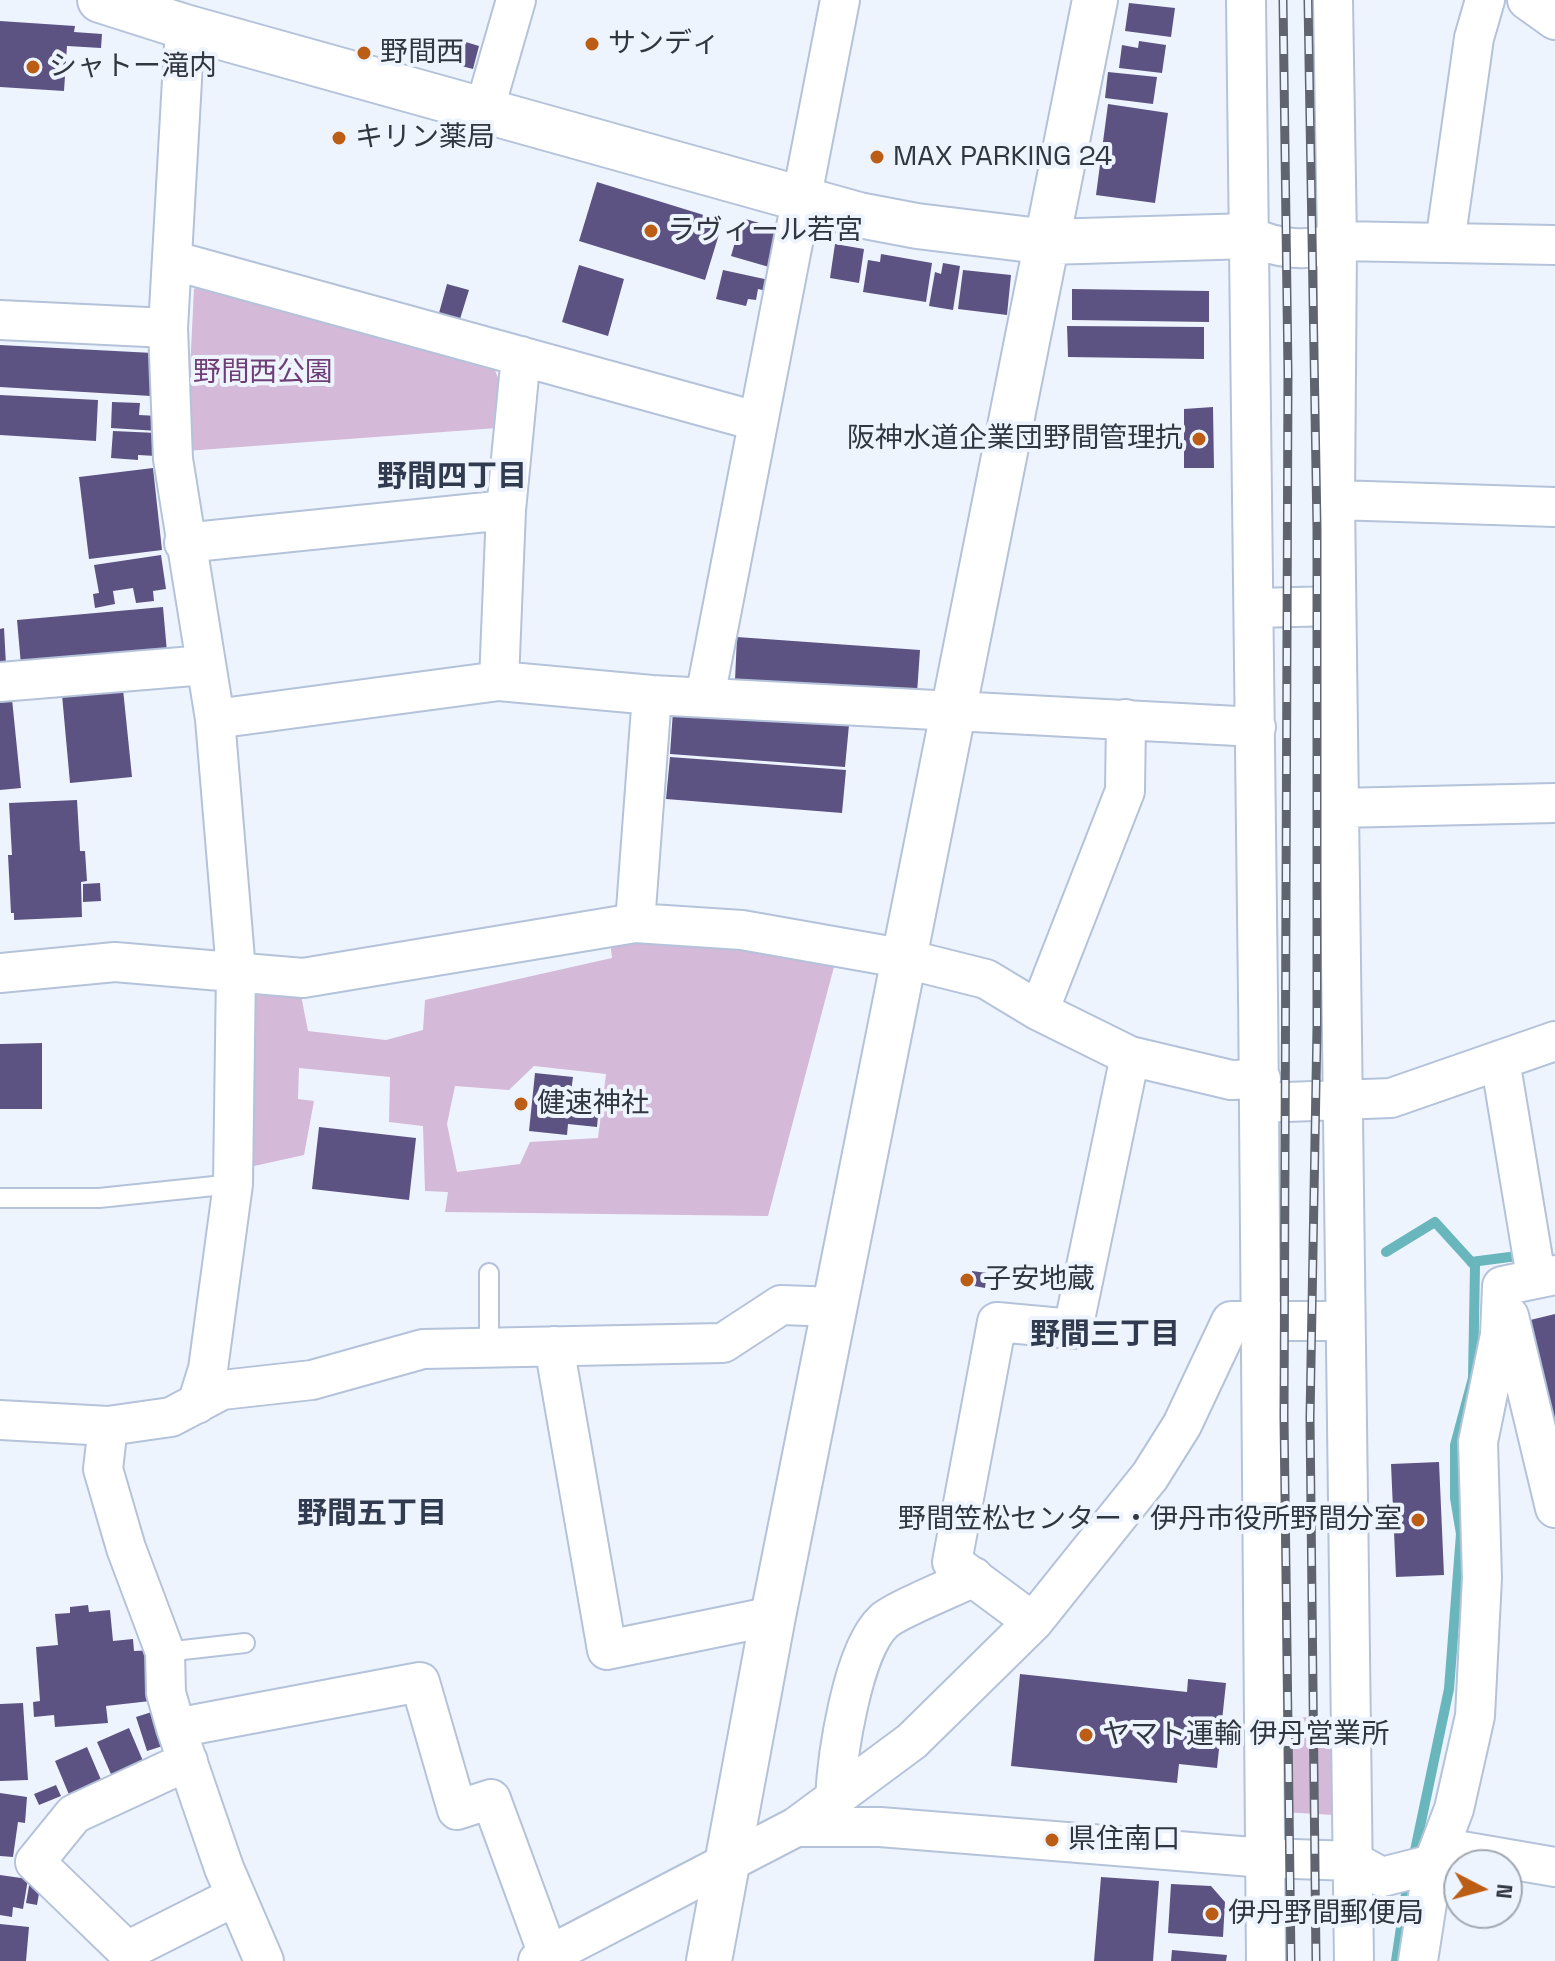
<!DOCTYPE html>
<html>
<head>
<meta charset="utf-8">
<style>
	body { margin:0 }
	#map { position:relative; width:1555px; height:1961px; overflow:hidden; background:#eef4fe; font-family:"Space Grotesk",sans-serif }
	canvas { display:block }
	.north { position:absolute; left:1443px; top:1849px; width:80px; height:80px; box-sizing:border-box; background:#eef4fe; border:2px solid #a2a8b2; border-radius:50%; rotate:96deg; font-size:22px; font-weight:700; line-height:32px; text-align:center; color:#313640 }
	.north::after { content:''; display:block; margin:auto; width:28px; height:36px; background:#bb5d14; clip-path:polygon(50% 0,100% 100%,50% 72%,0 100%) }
</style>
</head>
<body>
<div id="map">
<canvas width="1555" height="1961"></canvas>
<div class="north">N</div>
</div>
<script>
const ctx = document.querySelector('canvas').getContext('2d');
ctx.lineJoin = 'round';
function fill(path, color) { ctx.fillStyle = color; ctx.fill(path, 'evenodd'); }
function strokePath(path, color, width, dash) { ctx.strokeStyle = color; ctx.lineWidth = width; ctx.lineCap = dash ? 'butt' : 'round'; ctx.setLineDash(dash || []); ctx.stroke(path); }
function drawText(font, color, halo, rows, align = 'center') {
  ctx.font = font + ' "Space Grotesk","Noto Sans JP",sans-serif'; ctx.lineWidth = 8; ctx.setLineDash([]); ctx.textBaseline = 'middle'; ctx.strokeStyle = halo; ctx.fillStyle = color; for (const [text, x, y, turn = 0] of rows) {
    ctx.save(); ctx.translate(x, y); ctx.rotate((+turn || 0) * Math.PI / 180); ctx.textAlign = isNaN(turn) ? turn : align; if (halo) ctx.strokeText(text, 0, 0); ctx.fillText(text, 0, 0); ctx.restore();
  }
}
const green = new Path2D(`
	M204,283L491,361L499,380L497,428L186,451L194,289Z
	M610,941L734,944L835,963L768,1216L445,1212L448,1192L425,1191L423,1126L389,1122L390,1077L299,1068L298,1099L314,1101L304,1155L245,1168L246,991L300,990L308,1031L386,1040L423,1030L425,1000L612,958ZM534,1066L606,1074L598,1138L530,1142L520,1164L457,1172L447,1124L455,1086L509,1090Z
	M1280,1716L1334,1719V1815L1282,1812Z`);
const stream = new Path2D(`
	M1386,1252L1435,1222L1475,1266L1473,1378L1455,1445V1498L1461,1534L1449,1689L1413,1860
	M1471,1262L1525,1255
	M1396,1961L1408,1880`);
const building = new Path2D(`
	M1129,3L1175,8L1171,37L1125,31Z
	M0,21L75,26L74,32L102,34L101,48L67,46L64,91L0,87Z
	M456,39L479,46L473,69L450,63Z
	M1139,41L1166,45L1162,73L1119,68L1122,45L1138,48Z
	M1108,72L1157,77L1153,104L1105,98Z
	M1108,104L1168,113L1155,203L1096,195Z
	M597,182L723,221L705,280L579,241Z
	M742,218L780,229L769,267L731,256Z
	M835,244L864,249L859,283L830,278Z
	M881,254L932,263L926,302L863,292L868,260L880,262Z
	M943,263L960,266L953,310L929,306L935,272L941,274Z
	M579,265L624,279L608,336L562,322Z
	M723,270L769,280L767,291L758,289L756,300L748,299L746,306L716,299Z
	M963,270L1011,275L1007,315L958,309Z
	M447,284L469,290L460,319L439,313Z
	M1072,289L1209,291V322L1072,320Z
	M1067,326L1204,327V359L1068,357Z
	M0,345L153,353L151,396L0,387Z
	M0,395L98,400L96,441L0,435Z
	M112,402L140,403L139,415L158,416V431L111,428Z
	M1213,407L1214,468H1184V409Z
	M113,431L157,433L156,456L138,455V460L111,458Z
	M153,468L162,550L89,559L79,477Z
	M161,555L166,589L153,591L154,601L136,603L133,588L113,591L115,604L95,608L93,594L99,593L94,565Z
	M163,607L167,652L21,665L17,620Z
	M4,628L6,665H0V629Z
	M737,637L920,650L917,693L735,680Z
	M123,689L132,777L70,783L62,695Z
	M12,699L21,788L0,790V700Z
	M673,711L849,725L845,767L670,754Z
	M670,757L846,770L842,813L666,799Z
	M77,800L80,851H85L87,881L81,882L82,917L14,920V913H11L8,855H12L9,803Z
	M100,883L101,901L83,902V884Z
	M42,1043V1109H0V1044Z
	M535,1073L573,1077L571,1092L600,1095L597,1127L568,1124L567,1135L529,1131Z
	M319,1127L416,1138L409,1200L312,1189Z
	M972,1271L987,1273L985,1288L969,1285Z
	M1555,1314V1453L1522,1322Z
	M1439,1462L1444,1575L1396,1577L1391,1464Z
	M88,1605L89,1612L110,1610L113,1641L133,1639L134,1651L155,1650L159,1700L106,1706L108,1723L55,1727L54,1715L34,1717L33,1702L40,1701L36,1647L58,1645L55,1614L70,1613V1607Z
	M1020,1674L1187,1692L1188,1679L1226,1683L1217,1768L1179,1764L1177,1783L1011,1766Z
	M23,1703L28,1780L0,1781V1704Z
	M158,1710L169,1744L147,1751L136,1717Z
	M129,1728L146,1768L114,1781L97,1742Z
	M87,1747L102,1782L70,1797L55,1761Z
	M56,1785L61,1796L39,1805L34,1794Z
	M0,1793L27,1797L25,1823L18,1822L13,1857L0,1856Z
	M0,1875L28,1879L23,1909L13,1907L12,1917L0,1915Z
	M1101,1877L1159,1881L1153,1961H1094Z
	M30,1880L41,1882L37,1905L26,1903Z
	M1171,1884L1211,1886L1225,1902L1223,1937L1168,1933Z
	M0,1924L29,1927L26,1961H0Z
	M1172,1950L1227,1955L1226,1961H1171Z`);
const service = new Path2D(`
	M0,1198H99L233,1184
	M489,1273V1346
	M165,1652L245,1643`);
const minor = new Path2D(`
	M1246,0C1255,654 1262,1307 1266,1961
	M1333,0L1337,241L1335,500L1354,1961
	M1527,0L1555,20
	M185,27L168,328L173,459L215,719L236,971L233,1184L208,1369L197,1404
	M484,111L516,0
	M1250,236C1275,249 1311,253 1337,241L1555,245
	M1445,243L1474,38L1485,0
	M175,261L756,421
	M0,320L168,328
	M1335,500L1555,507
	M184,543L506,510
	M1255,608L1336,606
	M499,681L506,510L521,356
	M0,682L205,665
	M705,697L840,0
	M215,719L499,681L652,695L1256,727
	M1339,808L1555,803
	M635,923L652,695
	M0,973L115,962L303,978L635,923L742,930L906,959L986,979L1039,1011L1130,1056L1231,1080L1261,1079
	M1039,1011L1125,791L1126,719
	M1500,1060L1536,1277
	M1261,1103L1391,1098L1555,1041
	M1509,1316L1555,1508
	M554,1346L607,1650L773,1616
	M0,1420L108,1426L171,1417L222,1390L312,1380L423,1349L723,1343L781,1305L836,1307
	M108,1426L103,1469L126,1548L165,1652L166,1693L176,1728L224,1868L264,1961
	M1033,1622L952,1562L997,1322L1073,1329L1130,1056
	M176,1728L420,1682L457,1810L491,1799L549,1957
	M188,1761L74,1814L35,1862L127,1951L236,1896
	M835,1799C837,1757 852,1650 884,1621C896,1610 956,1586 974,1577
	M796,1827H880L1265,1858L1352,1861L1382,1877L1433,1864L1456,1850L1555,1867
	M538,1961L796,1827L912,1741L1033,1622L1150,1476L1182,1425L1231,1321H1345
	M1418,1961L1433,1864L1454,1809L1475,1716L1482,1578L1478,1442L1500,1335L1502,1286L1555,1275`);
const tertiary = new Path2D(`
	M100,0L185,27L859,215L917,226L1048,242L1250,236
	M709,1961L773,1616L1095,0`);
const rail = new Path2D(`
	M1283,0L1288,373L1284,1417L1291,1961
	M1308,0L1317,529V1027L1310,1418L1316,1961`);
const markers = [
	[592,44,8,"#bb5d14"],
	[364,53,8,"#bb5d14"],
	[33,67,8,"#bb5d14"],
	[339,138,8,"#bb5d14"],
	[877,157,8,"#bb5d14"],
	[651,231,8,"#bb5d14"],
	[1199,439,8,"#bb5d14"],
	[521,1104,8,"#bb5d14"],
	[967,1280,8,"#bb5d14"],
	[1418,1520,8,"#bb5d14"],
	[1086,1735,8,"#bb5d14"],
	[1052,1840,8,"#bb5d14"],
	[1212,1914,8,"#bb5d14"]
];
const poiNames = [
	["サンディ",608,44],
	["野間西",380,53],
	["シャトー滝内",49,67],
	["キリン薬局",355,138],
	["MAX PARKING 24",893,157],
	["ラヴィール若宮",667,231],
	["阪神水道企業団野間管理抗",1183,439,"right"],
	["健速神社",537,1104],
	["子安地蔵",983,1280],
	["野間笠松センター・伊丹市役所野間分室",1402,1520,"right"],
	["ヤマト運輸 伊丹営業所",1102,1735],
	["県住南口",1068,1840],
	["伊丹野間郵便局",1228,1914]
];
const parkNames = [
	["野間西公園",263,373]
];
const neighbourhoodNames = [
	["野間四丁目",452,478],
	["野間三丁目",1105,1336],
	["野間五丁目",372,1515]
];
fill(green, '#d4b9d8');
strokePath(stream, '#6ab6bd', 10);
fill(building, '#5d5383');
strokePath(service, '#b4c2da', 22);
strokePath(minor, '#b4c2da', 42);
strokePath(tertiary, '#b4c2da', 48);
strokePath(service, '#fff', 18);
strokePath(minor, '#fff', 38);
strokePath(tertiary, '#fff', 44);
strokePath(rail, '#5f646e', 9);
strokePath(rail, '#eef4fe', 6, [18]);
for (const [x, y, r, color] of markers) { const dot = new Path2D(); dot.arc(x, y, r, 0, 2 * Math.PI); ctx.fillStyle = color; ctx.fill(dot); strokePath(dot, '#eef4fe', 3); }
drawText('28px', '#313640', '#eef4fe', poiNames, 'left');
drawText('28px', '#6f3e77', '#eef4fe', parkNames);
drawText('bold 30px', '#313b4f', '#eef4fe', neighbourhoodNames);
</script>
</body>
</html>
